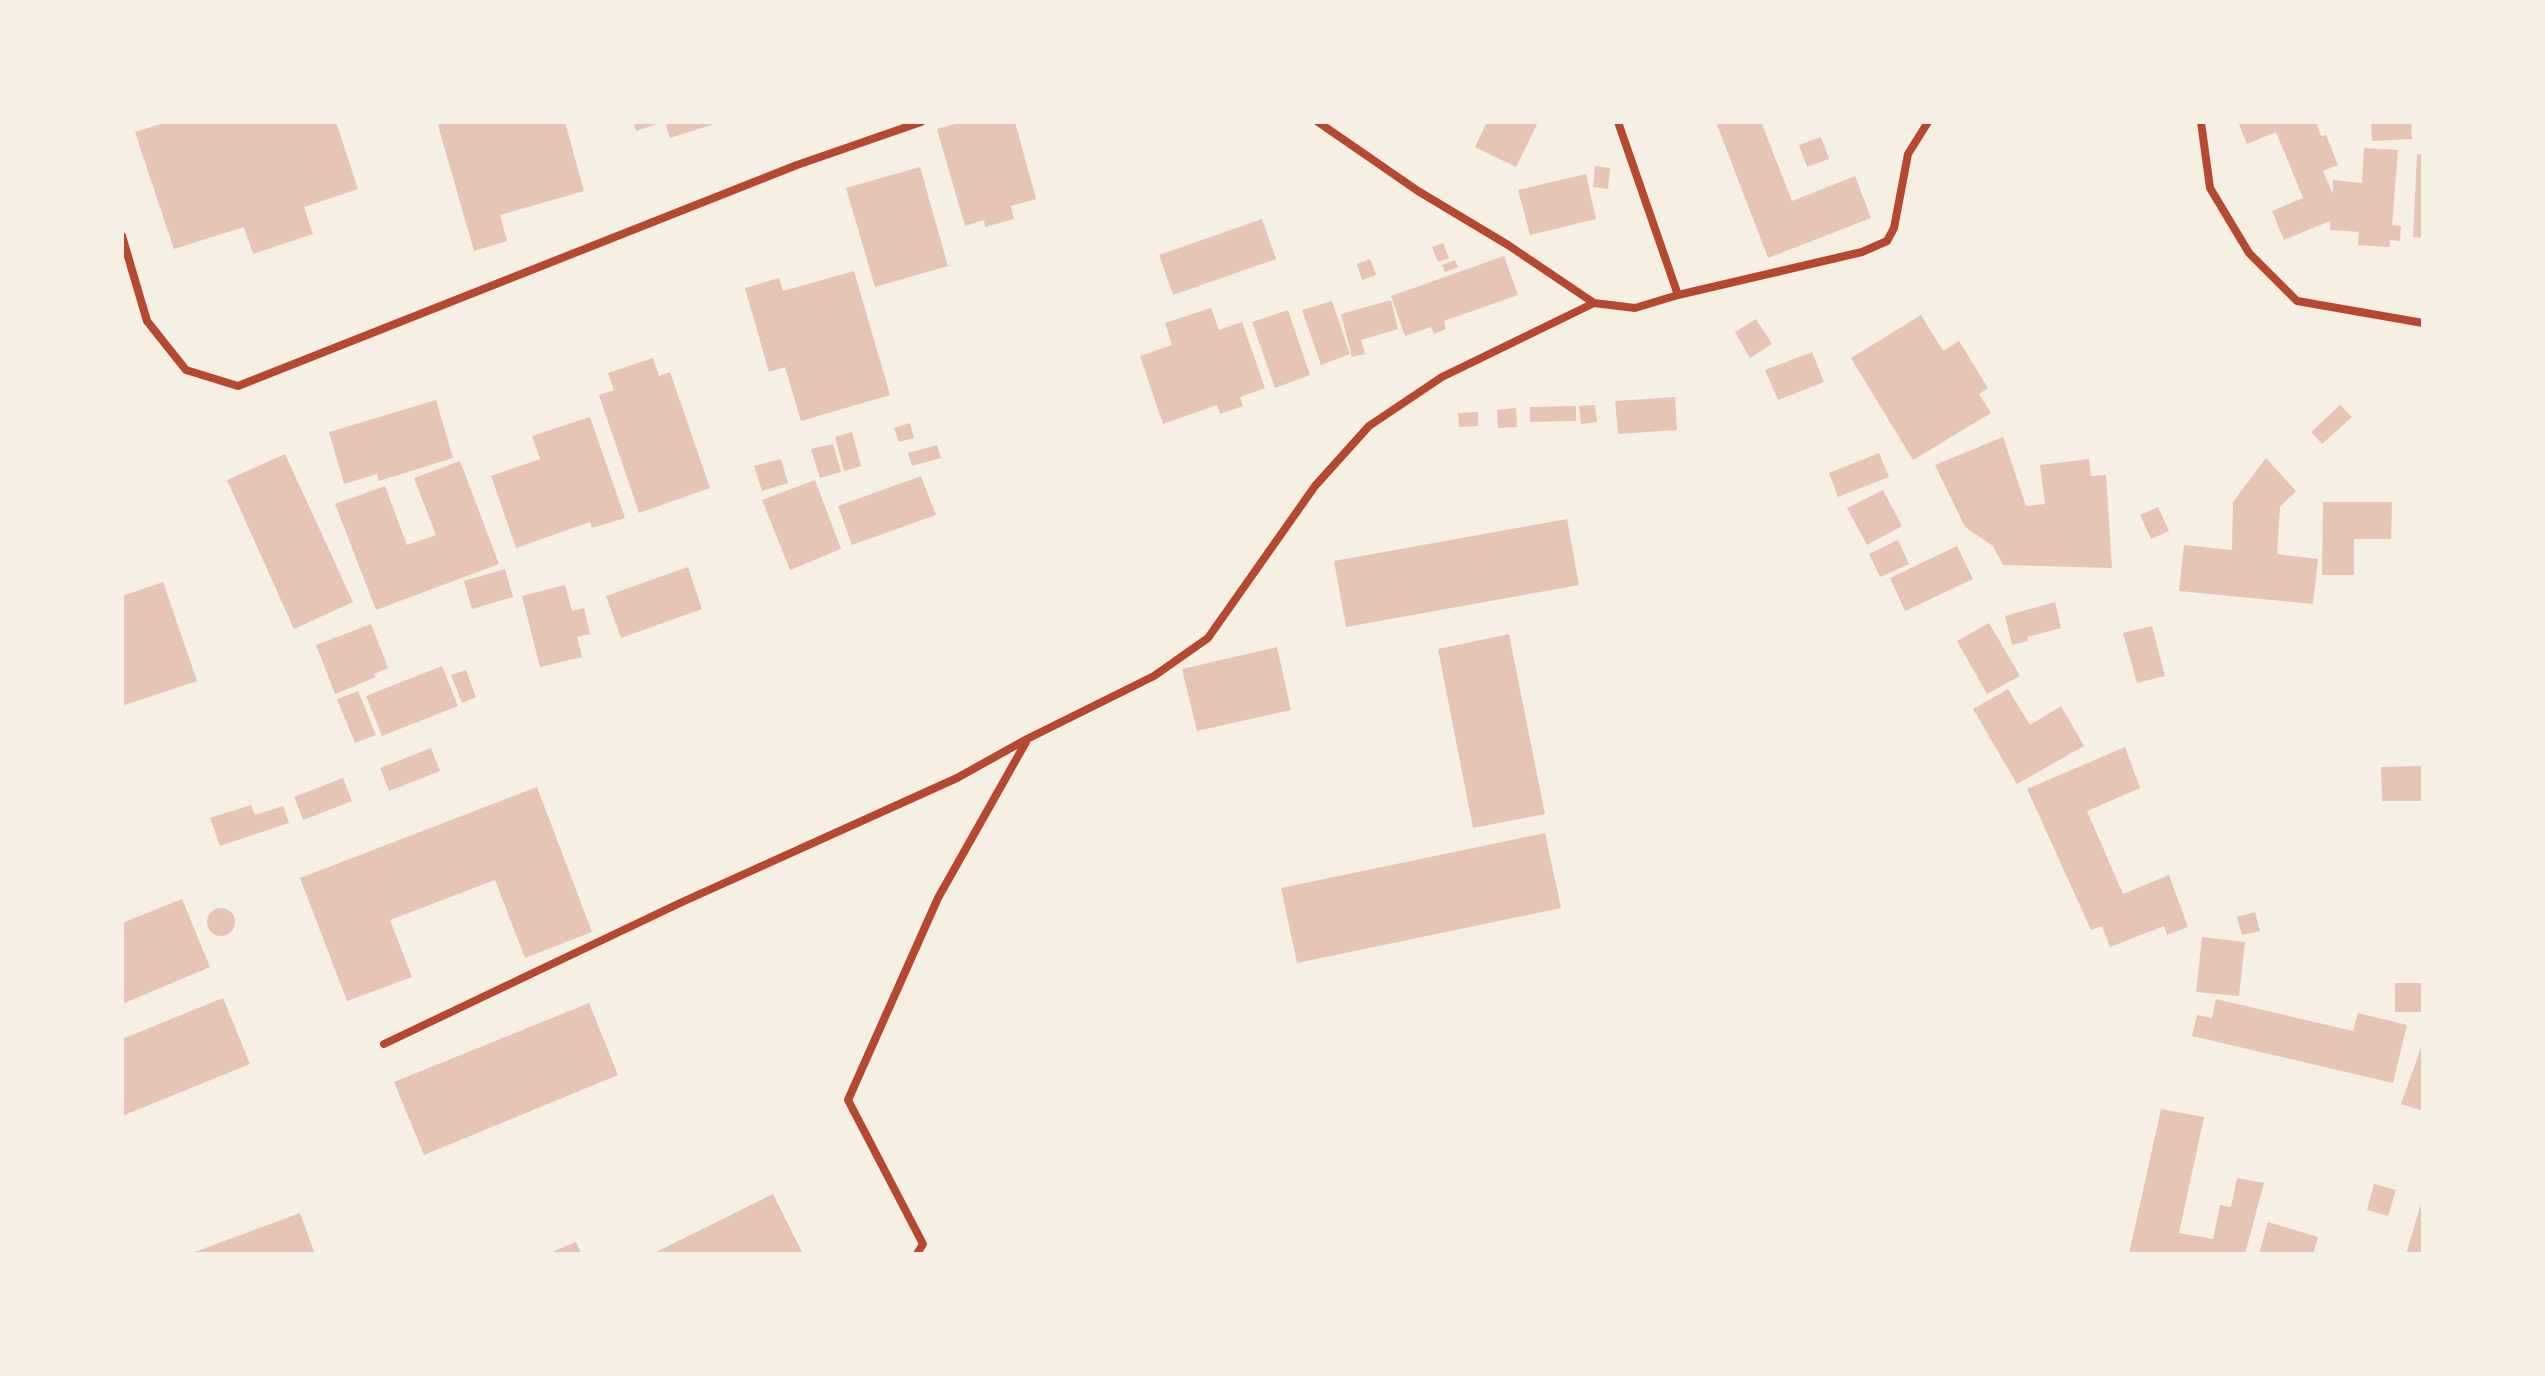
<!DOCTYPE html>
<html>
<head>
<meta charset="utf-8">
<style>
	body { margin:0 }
	#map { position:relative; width:2545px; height:1376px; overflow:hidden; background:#f6efe4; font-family:Raleway,sans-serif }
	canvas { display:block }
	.frame { position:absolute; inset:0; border:124px solid #f6efe4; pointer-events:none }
</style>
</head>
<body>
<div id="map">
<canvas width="2545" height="1376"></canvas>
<div class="frame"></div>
</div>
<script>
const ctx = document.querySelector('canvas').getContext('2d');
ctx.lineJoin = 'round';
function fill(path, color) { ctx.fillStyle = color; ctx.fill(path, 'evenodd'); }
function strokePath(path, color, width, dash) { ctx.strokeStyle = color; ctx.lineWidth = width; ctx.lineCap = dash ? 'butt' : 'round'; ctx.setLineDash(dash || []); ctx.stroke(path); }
const building = new Path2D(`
	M167,122H336L358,189L304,207L313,234L253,254L244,227L174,249L135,132Z
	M437,122H565L584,191L500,215L507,241L474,251Z
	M633,122H660V123L636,131Z
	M665,122H717V123L670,138Z
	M962,122H1015L1036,199L1011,206L1014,219L985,227L984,220L965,226L937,129Z
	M1487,122H1538L1516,167L1475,147Z
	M1716,122H1761L1792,201L1855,176L1871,218L1768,258Z
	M2238,122H2316L2321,136L2326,135L2338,165L2323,171L2333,194V180L2362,183L2364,148L2398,150L2392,225L2401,226L2400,241L2390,240V247L2358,245L2359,232L2330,230V221L2284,240L2272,211L2303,198L2276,132L2247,144Z
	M2371,122H2411L2412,139L2372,141Z
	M1821,137L1829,159L1807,167L1799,145Z
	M2417,154H2423V238L2413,237Z
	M1595,166L1610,168L1608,189L1593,187Z
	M920,167L948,266L875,287L846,188Z
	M1586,174L1596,219L1530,235L1518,190Z
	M1262,219L1276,259L1173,295L1159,255Z
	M1443,243L1449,258L1438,262L1432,247Z
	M1504,256L1518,295L1444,321L1446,329L1434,334L1431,327L1405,336L1391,296Z
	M1370,259L1376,275L1362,280L1357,264Z
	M1455,260L1458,267L1445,272L1442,265Z
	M854,271L890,395L801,421L785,367L769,372L745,288L779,278L783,291Z
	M1391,300L1398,329L1361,340L1365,354L1352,357L1341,314Z
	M1332,301L1350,354L1321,365L1302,310Z
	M1211,308L1219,330L1242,322L1265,388L1240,397L1243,406L1220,414L1217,405L1163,424L1140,356L1172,345L1165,323Z
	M1288,310L1310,375L1275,388L1252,322Z
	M1921,315L1943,351L1959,341L1988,388L1979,394L1991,413L1913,460L1851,358Z
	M1756,319L1772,344L1750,358L1735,332Z
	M1812,352L1824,382L1778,400L1765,370Z
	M653,358L659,376L670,372L710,488L639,513L599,395L614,390L608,373Z
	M1675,397L1677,430L1618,434L1615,401Z
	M436,400L453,458L379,481L377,474L344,484L329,432Z
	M1595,405L1597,422L1581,424L1579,406Z
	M2340,405L2352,417L2322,444L2311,432Z
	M1576,406V421L1530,422V407Z
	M1516,408L1517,427L1498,428L1497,410Z
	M1478,412V426L1459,427L1458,413Z
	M590,417L625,518L592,528L590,522L516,548L491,476L540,459L532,436Z
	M910,423L914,438L899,442L894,428Z
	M852,432L861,466L844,471L835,437Z
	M2003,437L2026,506L2045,504L2040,465L2089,459L2091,476L2106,475L2112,568L2003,565L1993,546L1965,527L1935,465Z
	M833,444L841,472L820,478L811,449Z
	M937,445L941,458L912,466L908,453Z
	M1879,453L1889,477L1838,497L1829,473Z
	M285,454L353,602L294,629L227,480Z
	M2266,458L2296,491L2280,507L2277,554L2318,559L2313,604L2179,591L2184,545L2232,550L2233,502Z
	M781,459L788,483L762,491L754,466Z
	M460,461L499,564L376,610L335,504L385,486L407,545L436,535L414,478Z
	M921,476L936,515L852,545L838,506Z
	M815,480L841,549L790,570L762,500Z
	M1883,490L1902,526L1867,545L1847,508Z
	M2323,502H2392L2391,539H2354V575H2322Z
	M2158,507L2169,531L2151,539L2140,515Z
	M1567,519L1579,585L1346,627L1334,561Z
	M1898,540L1909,564L1880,577L1869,554Z
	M1957,546L1973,579L1905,611L1890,578Z
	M688,567L702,609L621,638L606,596Z
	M505,569L513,597L472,609L464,581Z
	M163,582L197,681L122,706V596Z
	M565,585L572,611L584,608L590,634L577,637L582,657L540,667L522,596Z
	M2055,602L2061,628L2027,637L2028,641L2012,645L2005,616Z
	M1989,623L2020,676L1987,694L1957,641Z
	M371,624L388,668L374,674L376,677L335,694L316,645Z
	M2152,626L2165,676L2137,683L2123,633Z
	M1509,634L1545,814L1473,828L1438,649Z
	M1277,647L1291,710L1197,731L1182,669Z
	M442,666L458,706L382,736L366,696Z
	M466,670L476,697L462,703L451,675Z
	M2008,689L2030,725L2061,706L2084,746L2017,784L1973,709Z
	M358,691L376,735L355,743L337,699Z
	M2125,747L2140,788L2087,811L2123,894L2169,875L2188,927L2167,935L2164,926L2110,947L2102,926L2091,930L2027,789Z
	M431,748L440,771L389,791L380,768Z
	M2423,766V801H2382L2381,767Z
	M343,778L352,801L303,820L294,797Z
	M537,787L592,932L525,958L495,880L390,920L412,977L347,1001L300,878Z
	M251,805L255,815L283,806L289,823L220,846L210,818Z
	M1545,833L1561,908L1297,963L1281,888Z
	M182,899L210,967L122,1004V923Z
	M207 922a14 14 0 1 1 28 0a14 14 0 1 1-28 0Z
	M2255,912L2260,931L2242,935L2237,917Z
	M2202,937L2245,942L2239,996L2196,992Z
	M2395,983H2423V1012H2395Z
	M223,998L250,1064L122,1116V1039Z
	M2216,999L2353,1031L2358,1013L2407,1025L2393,1083L2192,1036L2197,1015L2212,1018Z
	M589,1003L618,1075L424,1155L394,1082Z
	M2423,1042V1111L2401,1104Z
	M2161,1109L2204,1117L2179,1233L2213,1239L2220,1205L2231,1207L2237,1178L2264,1183L2245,1254H2129Z
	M2374,1184L2396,1190L2388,1216L2367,1210Z
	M773,1194L803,1254H652Z
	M2422,1200L2423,1254H2406Z
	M300,1213L315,1254H189Z
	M2268,1222L2318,1237L2313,1254H2259Z
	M576,1242L581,1254H547Z`);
const minor = new Path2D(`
	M1318,122L1418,191L1508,245L1594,303
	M2201,122L2210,188L2249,253L2297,301L2423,323
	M122,236L147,321L186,370L238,386L797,165L921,122
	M1678,295L1862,252L1887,241L1894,228L1908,154L1928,122
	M384,1044L680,903L957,778L1027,739L1154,676L1208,638L1315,486L1369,426L1442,377L1594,303L1635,308L1678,295L1618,122
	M917,1254L923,1244L848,1100L938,898L1026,742`);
fill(building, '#e6c5b7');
strokePath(minor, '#b5482f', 8);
</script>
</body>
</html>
